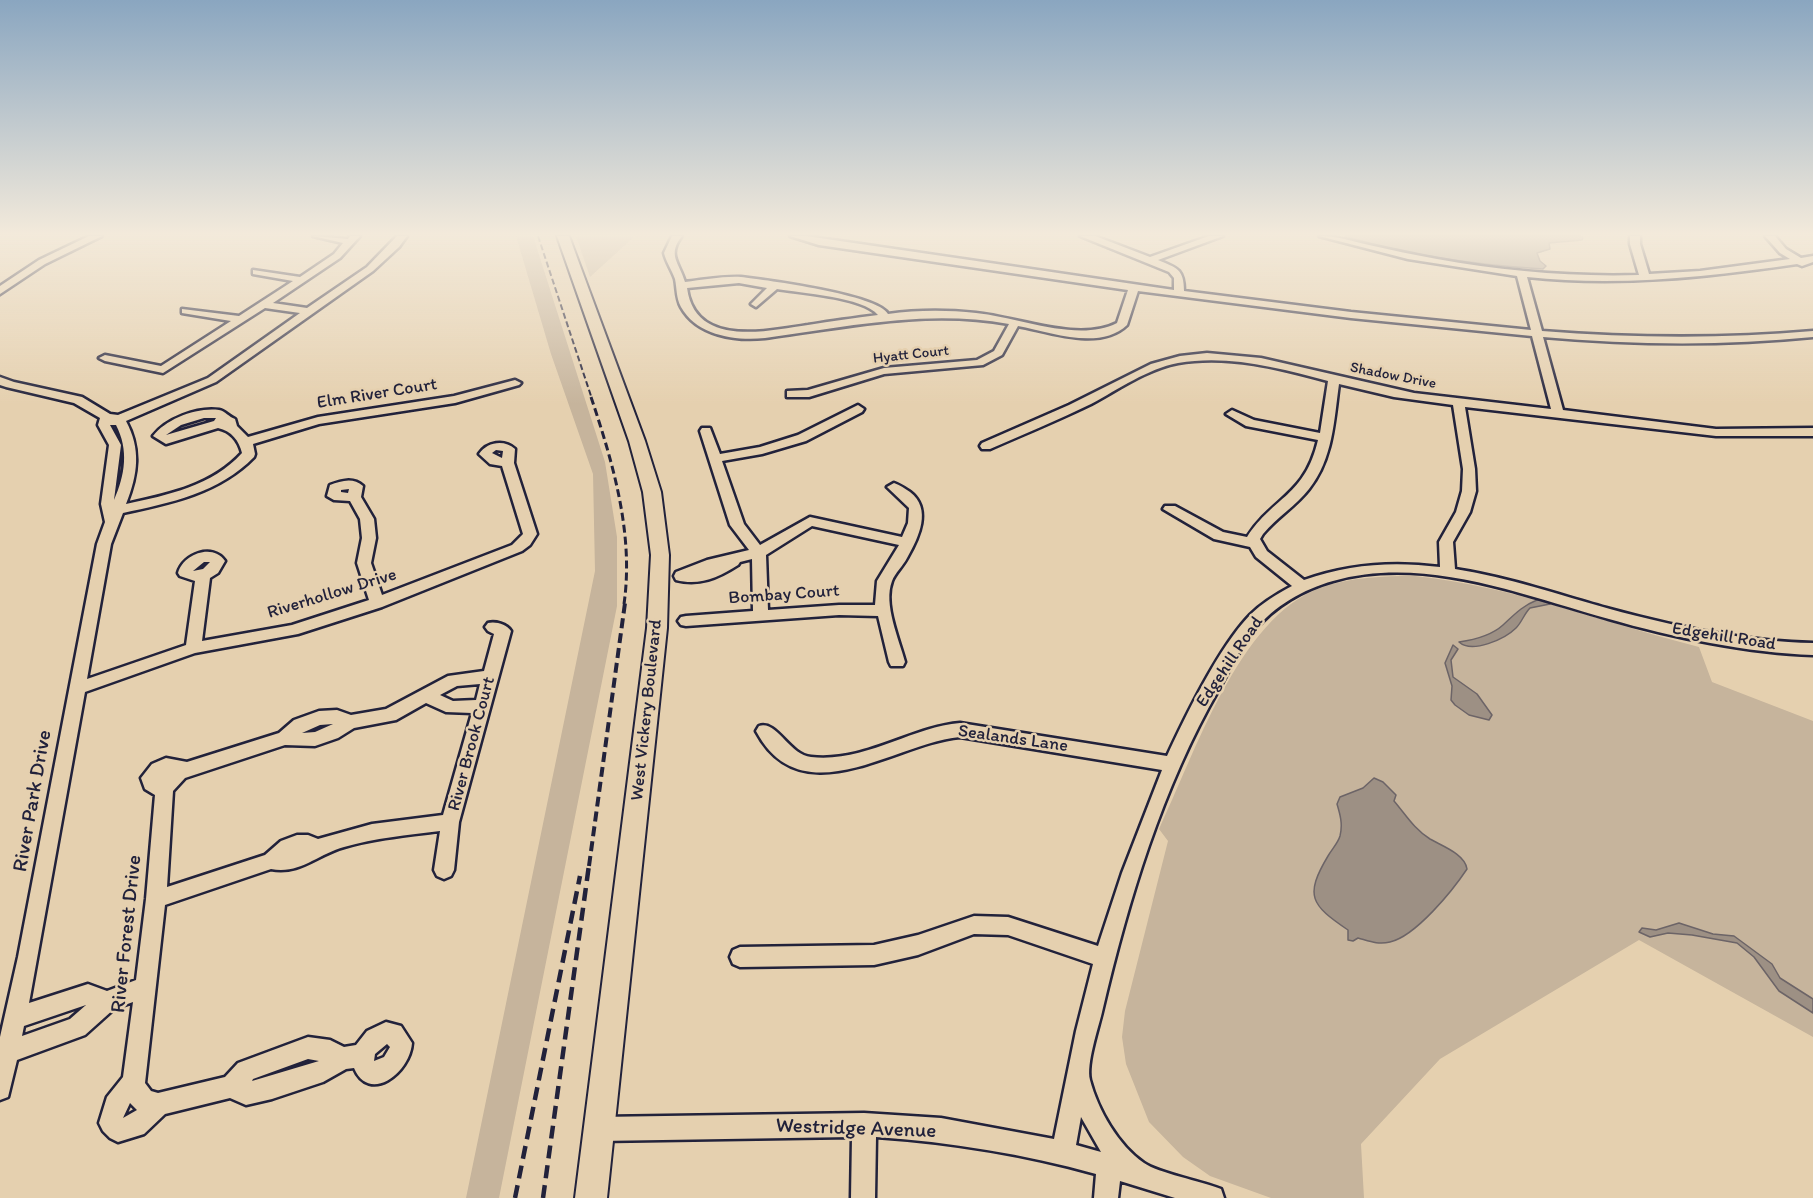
<!DOCTYPE html>
<html>
<head>
<meta charset="utf-8">
<style>
	body { margin:0 }
	canvas { display:block; background:#e5d0af }
</style>
</head>
<body>
<canvas width="1813" height="1198"></canvas>
<script>
const ctx = document.querySelector('canvas').getContext('2d');
ctx.lineJoin = 'round';
function fill(path, color) { ctx.fillStyle = color; ctx.fill(path, 'evenodd'); }
function strokePath(path, color, width, dash) { ctx.strokeStyle = color; ctx.lineWidth = width; ctx.lineCap = dash ? 'butt' : 'round'; ctx.setLineDash(dash || []); ctx.stroke(path); }
function drawText(font, color, halo, rows, align = 'center') {
  ctx.font = font + ' Itim,sans-serif'; ctx.lineWidth = 5; ctx.setLineDash([]); ctx.textBaseline = 'middle'; ctx.strokeStyle = halo; ctx.fillStyle = color; for (const [text, x, y, turn = 0] of rows) {
    ctx.save(); ctx.translate(x, y); ctx.rotate((+turn || 0) * Math.PI / 180); ctx.textAlign = isNaN(turn) ? turn : align; if (halo) ctx.strokeText(text, 0, 0); ctx.fillText(text, 0, 0); ctx.restore();
  }
}
const green = new Path2D(`
	M516,236H533L605,462L617,537V606L499,1198H466L595,571L593,474L551,354Z
	M576,236H635L590,277Z
	M1415,576C1512,586 1605,623 1699,647L1712,682L1813,721V1037L1639,940L1440,1059L1361,1144L1364,1198H1271L1210,1176L1183,1157L1149,1122L1126,1064L1122,1037L1125,1011L1168,841L1159,829C1194,756 1239,617 1320,588C1351,577 1383,576 1415,576Z`);
const water = new Path2D(`
	M1345,236H1581L1583,237L1582,240L1549,243L1550,249L1537,253L1540,261L1546,266L1543,269C1476,265 1410,256 1345,236Z
	M1537,600H1546L1550,604L1530,608C1524,614 1522,622 1516,628C1505,639 1472,654 1459,642C1473,640 1492,635 1503,625C1514,615 1522,606 1537,600Z
	M1453,645L1458,649L1451,660L1453,677L1477,694L1492,715L1489,720L1469,715L1455,705L1451,700L1452,686L1445,663Z
	M1374,778L1383,782L1396,795L1394,801C1406,815 1414,829 1430,839C1442,846 1465,854 1467,869C1453,890 1416,936 1390,942C1378,945 1369,941 1358,938L1353,941L1348,940V930C1311,905 1304,896 1328,856C1332,849 1338,843 1340,836C1343,824 1340,814 1337,804L1340,797L1363,788Z
	M1679,923L1713,934L1734,936L1772,964L1780,978L1813,999V1013L1779,991L1754,957L1737,943L1692,935L1668,933L1650,937L1639,932L1642,928L1656,930Z`);
const minor = new Path2D(`
	M89,236H102L45,264L0,294V286L39,260Z
	M313,236L348,239L350,236H360L340,258L273,303L307,308L367,267L397,236H407L399,247L373,271L216,382L126,421C141,449 138,474 126,504C168,495 212,486 242,453C239,441 232,431 218,428L166,444L153,436C166,419 197,407 219,410C225,411 229,417 235,419L237,426L248,437L318,417L454,396L515,380L521,383L519,385L455,403L319,424L253,444L255,454L254,457C219,493 170,503 123,513L111,544L87,679L186,645L195,581L180,576L178,573C183,554 213,543 225,561L218,573L210,578L202,641L292,625L369,600L357,563L362,538L360,519L350,501L334,500L327,496L330,485C341,481 353,477 363,486L361,497L374,519L376,538L371,563L382,595L512,545L523,534L502,466L490,464L479,454C487,442 504,439 515,449L514,463L537,534L530,545L522,551L382,607L298,634L195,653L85,692L29,1003L88,984L107,991L136,980L146,899L155,795L145,789L141,778L152,764L166,758L187,762L279,733L294,720L319,711L337,710L351,715L386,709L448,676L484,671L494,634L488,631L485,627L488,623C495,621 507,624 511,631L459,822L454,870L451,876L444,879L437,876L434,870L440,831C407,835 375,838 344,847C318,854 299,875 271,869L165,905L145,1083L151,1091L158,1093L225,1077L238,1063L308,1037L330,1040L344,1047L356,1045L367,1031L386,1022L401,1026L412,1043C410,1073 369,1104 354,1068L346,1069L323,1082L272,1099L246,1105L230,1098L165,1114L144,1134L118,1142L110,1138L103,1131L99,1123L107,1097L123,1077L133,1002L114,1009L85,1035L17,1060L8,1097L0,1100V1037L18,957L97,544L105,522L101,504L109,445L98,425L100,418L74,403L6,387L0,385V377L14,382L82,397L110,414L118,415L208,378L300,313L265,308L163,373L105,361L99,358L105,355L161,366L231,321L182,313V309L239,316L293,281L253,274V270L300,277L334,254L343,243ZM204,418H216L214,421L166,435L181,425ZM110,425H116C129,450 125,475 114,500L121,445ZM496,450L503,451L502,458L492,453ZM349,489L348,493L341,492V490ZM204,562H210L203,569L193,571ZM480,684L476,700L453,701L440,695L457,686ZM426,703L446,712L472,713L443,815L372,824L318,839L308,835H297L281,841L265,855L167,887L173,791L185,778L285,745L315,746L338,738L354,728L396,720ZM333,724L315,732L302,733L320,725ZM86,1005L70,1019L22,1036L24,1026ZM387,1044L390,1047L384,1057L374,1061L375,1054ZM308,1059L319,1061L252,1081L253,1079ZM130,1103L137,1110L123,1118Z
	M672,236H682C667,255 679,262 685,282C703,280 723,276 741,277C766,280 879,295 888,314C917,310 947,310 976,313C1018,317 1078,343 1117,323L1128,290L819,245L790,236H806L1174,290V278L1169,272L1080,236H1095L1150,257L1209,236H1223L1158,260C1177,268 1184,269 1184,291L1351,312L1531,330L1517,276L1408,259L1319,236C1337,236 1352,241 1369,245C1392,250 1414,255 1437,259C1503,271 1571,277 1639,275L1630,244V236H1640V244L1649,274L1700,271L1790,259L1780,253L1765,236H1775L1786,249L1801,258L1813,256V262L1802,266L1797,264C1707,277 1618,287 1527,277L1542,331C1632,338 1722,339 1813,331V337C1723,346 1634,345 1543,337L1563,410L1716,429L1813,428V436H1716L1465,407L1475,469L1476,491L1470,512L1453,542L1455,569C1508,577 1559,595 1610,609C1672,626 1749,642 1813,643V655C1749,653 1671,637 1609,619C1522,595 1425,555 1333,581C1304,589 1274,606 1255,630C1240,648 1230,669 1219,689C1162,788 1128,901 1102,1012C1098,1029 1086,1064 1090,1080C1098,1110 1118,1145 1144,1163C1158,1173 1201,1181 1221,1189L1224,1198H1175L1120,1181L1118,1198H1094L1096,1174C1024,1154 950,1142 876,1137L875,1198H851L852,1137L599,1141L591,1137L587,1129L591,1121L599,1117L864,1113L941,1118L1054,1139L1076,1031L1093,964L1008,935L974,934L918,955L874,965L740,967L733,964L730,957L733,950L740,947L874,945L918,935L974,916L1008,917L1098,946L1122,873L1162,770L960,737C897,742 802,818 756,731L759,726C777,720 789,755 811,757C865,763 911,727 960,723L1167,756C1186,715 1219,647 1250,615C1262,603 1277,594 1292,586L1256,557L1250,547L1214,539L1163,509L1165,506H1175L1223,532L1247,537C1274,496 1305,496 1318,440L1246,426L1226,414L1232,410L1254,420L1320,433L1328,381C1280,368 1228,354 1178,363C1147,369 1119,389 1091,404C1058,420 1024,434 990,449H982L980,446L982,443L1069,405L1151,364L1180,356L1207,353L1261,358L1414,393L1551,409L1532,336L1351,318L1138,291L1127,325C1100,351 1050,332 1018,326L1002,355L983,365L884,374L809,397H787V391L808,390L884,368L977,360L994,351L1009,324C926,309 847,327 765,338C736,341 697,336 681,307C676,298 677,288 675,279C672,270 666,262 664,253ZM739,283L767,288L751,304L756,307L777,289C800,293 864,297 878,315C855,318 831,321 808,325C767,331 695,348 687,288ZM1339,384L1394,397L1453,405L1463,469L1462,491L1456,512L1439,542L1440,567C1393,561 1349,564 1304,580L1267,551L1260,539L1263,534C1277,517 1296,506 1309,489C1333,459 1334,420 1339,384ZM1081,1117L1101,1152L1076,1145Z
	M858,405L864,409L862,412L806,441L762,454L722,461L744,524L760,545L810,517L902,537L908,523L909,508L887,487L894,483C900,485 904,488 910,492C932,509 919,537 907,558C903,566 895,573 892,581C883,604 899,639 905,662L903,666H891L889,662L878,616L839,615L686,626L681,625L678,621L681,617L686,616L753,611L752,559L740,562L738,565C718,578 699,586 676,580L674,576L676,572L707,560L749,550L730,525L700,431L702,428H710L720,454L760,447L798,435ZM812,526L899,545L877,581L875,605H839L768,610L766,555Z`);
const major = new Path2D(`
	M557,236H569L645,441L661,492L669,555L667,628L607,1198H575L647,628L651,555L643,492L629,441Z`);
const railFar3 = new Path2D(`
	M538,236L592,399`);
const railFar2 = new Path2D(`
	M591,397C613,463 634,534 624,604`);
const railFar1 = new Path2D(`
	M589,866L625,603`);
const rail = new Path2D(`
	M515,1198L580,876
	M543,1198L589,865`);
const farStreetnames = [
	["Hyatt Court",911,355,-6],
	["Shadow Drive",1393,376,11]
];
const streetNames = [
	["Elm River Court",377,394,-9],
	["Riverhollow Drive",332,594,-17],
	["Bombay Court",784,595,-4],
	["Edgehill Road",1724,637,9],
	["Edgehill Road",1230,662,-56],
	["West Vickery Boulevard",647,710,-84],
	["Sealands Lane",1013,739,8],
	["River Brook Court",472,744,-75]
];
const nearStreetnames = [
	["River Park Drive",33,801,-80],
	["River Forest Drive",127,934,-84],
	["Westridge Avenue",856,1129,2]
];
fill(green, '#c6b49c');
fill(water, '#9d9084');
strokePath(water, '#6c6467', 1.5);
strokePath(minor, '#22223b', 5);
strokePath(major, '#22223b', 4);
fill(minor, '#e5d0af');
fill(major, '#e5d0af');
strokePath(railFar3, '#22223b', 2, [6, 3]);
strokePath(railFar2, '#22223b', 3, [8, 4]);
strokePath(railFar1, '#22223b', 4, [10, 5]);
strokePath(rail, '#22223b', 4.5, [13, 7]);
const sky = ctx.createLinearGradient(0, 0, 0, 404);
sky.addColorStop(0, '#8aa6c0');
sky.addColorStop(0.58, '#f3eadb');
sky.addColorStop(1, '#f3eadb00');
ctx.fillStyle = sky;
ctx.fillRect(0, 0, 1813, 404);
drawText('15px', '#22223b', '#e5d0af', farStreetnames);
drawText('18px', '#22223b', '#e5d0af', streetNames);
drawText('21px', '#22223b', '#e5d0af', nearStreetnames);
</script>
</body>
</html>
